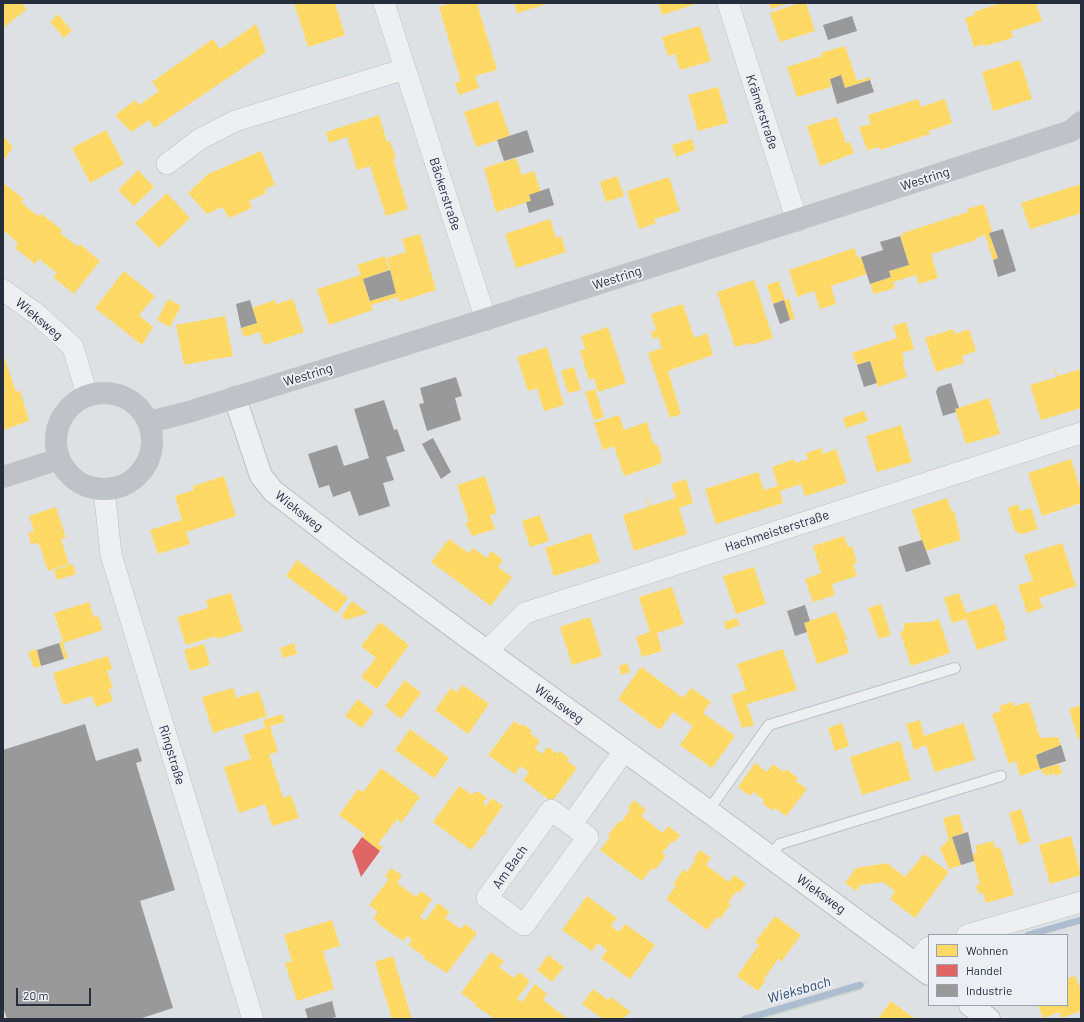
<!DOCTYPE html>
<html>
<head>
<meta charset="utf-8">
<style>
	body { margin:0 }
	#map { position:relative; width:1084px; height:1022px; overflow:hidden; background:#dee1e4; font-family:Barlow,sans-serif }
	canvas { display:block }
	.frame { position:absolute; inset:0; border:4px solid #262d3d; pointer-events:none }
	.legend { position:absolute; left:928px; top:934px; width:140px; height:72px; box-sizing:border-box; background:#ebeff4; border:1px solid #9ca1ab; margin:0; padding:5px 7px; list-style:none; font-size:12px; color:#262d3d }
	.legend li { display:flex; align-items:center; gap:8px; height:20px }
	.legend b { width:20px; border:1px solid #9ca1ab }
	.scale { position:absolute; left:16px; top:988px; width:75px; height:18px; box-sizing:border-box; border:2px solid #262d3d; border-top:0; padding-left:5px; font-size:12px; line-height:14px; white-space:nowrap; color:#262d3d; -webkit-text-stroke:3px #ebeff4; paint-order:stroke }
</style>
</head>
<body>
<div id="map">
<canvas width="1084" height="1022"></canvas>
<div class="frame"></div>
<ul class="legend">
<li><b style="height:11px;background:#ffd966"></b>Wohnen</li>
<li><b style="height:11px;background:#e06666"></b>Handel</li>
<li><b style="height:11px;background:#999"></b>Industrie</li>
</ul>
<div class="scale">20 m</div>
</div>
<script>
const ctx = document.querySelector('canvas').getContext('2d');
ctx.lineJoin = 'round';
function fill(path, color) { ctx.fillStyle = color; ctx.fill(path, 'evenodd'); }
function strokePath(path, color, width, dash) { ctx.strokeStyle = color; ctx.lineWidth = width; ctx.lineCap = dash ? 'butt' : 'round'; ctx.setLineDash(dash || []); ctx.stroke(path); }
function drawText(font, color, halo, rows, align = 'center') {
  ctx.font = font + ' Barlow,sans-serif'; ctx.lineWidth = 4; ctx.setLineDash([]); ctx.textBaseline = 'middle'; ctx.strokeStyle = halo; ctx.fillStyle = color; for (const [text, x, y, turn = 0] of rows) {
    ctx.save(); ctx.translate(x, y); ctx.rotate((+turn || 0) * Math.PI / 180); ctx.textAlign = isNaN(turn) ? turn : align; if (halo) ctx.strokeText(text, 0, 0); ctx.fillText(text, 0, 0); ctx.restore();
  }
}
const green = new Path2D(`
	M869,980L861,990L763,1019H734Z`);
const homes = new Path2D(`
	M3,3H22L27,9L3,28Z
	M294,3H335L345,35L308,47Z
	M451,3H477L497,70L475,76L479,88L459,95L455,83L461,81L439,7Z
	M514,3H543L544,5L517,13Z
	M658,3H693V5L662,15Z
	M769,3H789L771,9Z
	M800,3H806L815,31L780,42L770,13Z
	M1001,3H1036L1042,21L1011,31L1013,37L1009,39L985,46L984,44L974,47L965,18L975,15L974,12Z
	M58,14L72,31L64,38L50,22Z
	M256,24L266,52L154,128L149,120L131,132L115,115L136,100L139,105L159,91L152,82L213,39L220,49Z
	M700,26L711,61L680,70L675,54L668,56L662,37Z
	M845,46L857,81L870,77V80L845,88L841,75L830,79L831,87L797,97L787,67L822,56L821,53Z
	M1020,60L1032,99L993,111L982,72Z
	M718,87L728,123L698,131L688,95Z
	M918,99L921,107L945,99L952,123L929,131L930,134L880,150L879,147L867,150L859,127L871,124L868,115Z
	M498,101L510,136L476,147L464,112Z
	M379,115L387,142L390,141L396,158L393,159L408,209L386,216L370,166L357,170L347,137L329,143L326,132Z
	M837,117L846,143L850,142L854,153L820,166L807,126Z
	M106,130L124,164L90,183L72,148Z
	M3,136L13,147L3,161Z
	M692,139L695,150L676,157L672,145Z
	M261,151L275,185L265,189L266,193L249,201L252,208L229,218L222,207L207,214L188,193L208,174Z
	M516,158L522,175L534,171L541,192L529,195L531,201L496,212L484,168Z
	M138,170L154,187L134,206L118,190Z
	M617,176L624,196L606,202L600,182Z
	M669,177L680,211L654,219L656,223L639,229L627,191Z
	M3,183L24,199L21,202L30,210L39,216L42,214L62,230L60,233L78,247L80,244L100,261L74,294L53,277L57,273L39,259L35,264L15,248L18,243L3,230Z
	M1081,184V213L1030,229L1021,203Z
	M167,193L190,218L159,248L135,223Z
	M984,204L992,232L989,233L998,258L993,260L985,235L976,238V240L931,254L938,278L919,284L916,275L893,282L895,288L874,294L870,284L891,277L889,271L909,265L900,236L903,235V233L968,212L967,209Z
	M550,219L556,238L561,236L566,252L516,268L505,234Z
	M420,234L436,290L399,302L398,297L371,305L373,310L329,325L317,289L361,275L357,265L385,256L389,270L363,279L370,301L396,293L387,258L406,252L402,239Z
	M854,248L858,258L861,257L867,274L831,286L836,304L820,309L814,291L799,296L798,299L789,270Z
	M124,271L155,296L139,315L153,327L142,345L95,308Z
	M754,280L773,338L751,345L750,343L735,347L717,292Z
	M779,281L785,300L789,299L795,319L790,320L784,300L773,304L767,285Z
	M168,299L181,306L170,327L157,320Z
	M293,299L304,332L264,345L260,332L244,337L241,328L257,323L252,308L275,300L276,304Z
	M683,304L694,338L707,333L713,355L668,371L681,414L670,418L648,353L662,348L658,337L653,339L651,332L656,330L651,314Z
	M225,316L233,356L184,365L176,325Z
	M906,322L914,349L902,353L904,360L903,364L907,377L878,387L870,361L857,365L852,353L897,338L893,326Z
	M608,327L626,383L598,392L594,378L589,380L580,351L585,349L581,336Z
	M953,329L955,334L969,329L976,351L962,356L964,363L936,372L925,338Z
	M547,347L564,405L544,411L537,388L528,391L517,357Z
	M3,353L16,392L20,390L29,421L3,430Z
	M574,367L581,390L568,393L561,371Z
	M1054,369H1055L1058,376L1081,369V408L1041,420L1030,385L1057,377Z
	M595,389L604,417L594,420L585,392Z
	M989,398L1000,434L966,444L955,409Z
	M864,411L868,421L846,428L843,418Z
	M619,415L624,430L647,422L653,443L658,446L662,459L660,464L624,476L614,446L603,450L594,423Z
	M901,425L912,462L877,472L866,436Z
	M822,448L823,454L836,449L847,483L805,496L801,484L780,491L783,503L716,524L705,489L758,472L764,490L778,486L772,467L794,459L795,463L808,459L806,453Z
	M1071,459L1081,491V503L1042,516L1028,473Z
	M224,476L236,516L186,532L190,544L158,554L150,530L182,520L175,496L194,490L193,486Z
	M485,476L497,513L490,515L495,529L472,536L465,523L469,522L457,485Z
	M686,479L693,503L679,508L687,534L634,551L623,515L649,507L646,500L647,499L650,506L676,498L671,484Z
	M947,498L952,512L954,511L961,540L925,551L912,510Z
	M1018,504L1020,511L1031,508L1038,529L1022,534L1015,531L1008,508Z
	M56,507L66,538L61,539L69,564L48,571L40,546L37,543L31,544L28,533L34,531L29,516Z
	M540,515L549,541L530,547L522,521Z
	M591,533L600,562L554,576L545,548Z
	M844,536L848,547L852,546L857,563L853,564L857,576L832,584L835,595L813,602L805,579L821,573L813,546Z
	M449,539L469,553L473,548L487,558L492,551L503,560L498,567L512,577L491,606L431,562Z
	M1062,543L1076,586L1039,598L1043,608L1027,613L1018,585L1033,581L1024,555Z
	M297,560L348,598L337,613L286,576Z
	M73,564L76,574L57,580L54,570Z
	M754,567L766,604L736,614L723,576Z
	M672,587L684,624L657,633L662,651L642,657L636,637L650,632L639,597Z
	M231,593L243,631L217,639L216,636L186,645L177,617L208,608L206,600Z
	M959,593L966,613L996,604L1006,629L1004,630L1007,640L977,650L966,619L952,623L944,598Z
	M352,601L368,613L346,620L341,616Z
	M89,602L94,617L98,616L103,630L63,643L68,658L64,659L59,642L63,641L54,613Z
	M881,604L891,635L879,639L868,608Z
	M836,612L847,639L845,640L849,653L817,664L804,623Z
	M590,617L602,656L572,665L560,627Z
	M737,618L740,625L726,630L724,622Z
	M939,619L950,653L911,666L900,632L904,630V623L930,622Z
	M380,622L409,645L377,689L361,677L376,658L361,646Z
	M294,643L297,654L283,658L280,648Z
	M204,644L210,665L190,671L184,650Z
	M37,649L41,666L34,668L28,652Z
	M783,649L797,690L747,704L754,725L742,728L731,695L746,690L737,664Z
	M108,656L112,669L107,671L113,688L109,689L113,701L96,707L92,696L63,705L53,673Z
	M627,663L630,672L621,675L619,666Z
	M641,667L683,698L691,688L711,702L703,713L735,736L712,768L680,745L693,726L673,712L660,730L618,699Z
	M405,680L421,693L401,719L385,706Z
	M463,685L489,704L468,734L435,710L451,688L457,692Z
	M233,688L236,698L259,691L267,716L213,733L202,697Z
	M358,699L374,712L362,728L345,716Z
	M1013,702L1014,706L1029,702L1040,738L1058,737L1061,745L1036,755L1040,769L1020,776L1016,761L1009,764L992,714L1001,711L999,706Z
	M1081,705V738L1078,739L1069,709Z
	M283,714L285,722L270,726L278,752L269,754L283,798L291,795L299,818L272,826L265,804L239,813L224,767L251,759L243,735L265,728L263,720Z
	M920,720L924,736L964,723L975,760L935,772L926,745L914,750L906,724Z
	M514,721L521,726L523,724L532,731L530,733L540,741L535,748L542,754L548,747L558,754L560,751L569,758L567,761L577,768L552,802L523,780L529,772L521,766L515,774L488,755Z
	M842,723L849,746L835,751L828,728Z
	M410,729L449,758L434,778L395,750Z
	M900,741L911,780L862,795L850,757Z
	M755,763L767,772L773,764L784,772L786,769L798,778L796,781L807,789L786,816L775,808L773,811L762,803L764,800L753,792L750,796L738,787Z
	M1059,764L1062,773L1055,776L1054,773L1046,776L1040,769Z
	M381,768L420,797L401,823L397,819L378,844L383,847L380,851L362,837L365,834L339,815L358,789L363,792Z
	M459,786L472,795L474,792H479L487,798L483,803L486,806L492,798L503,806L486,830L487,834L483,835L471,850L433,822Z
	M634,800L646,810L641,816L663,833L668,826L680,835L674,843L672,841L662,853L666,856L655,870L652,868L642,881L600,850L610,837L608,835L619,821L621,822L630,810L628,808Z
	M1021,809L1031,841L1019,845L1009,813Z
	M959,814L964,833L952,837L961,865L949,869L940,848L949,840L943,818Z
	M1071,836L1081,875L1050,884L1039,845Z
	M993,841L995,848L1000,847L1014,895L986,903L983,893L979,894L976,885L980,884L972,854L977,853L975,846Z
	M700,850L711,858L706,865L729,882L734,875L746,884L739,893L737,891L728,902L731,904L720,919L717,917L707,930L666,899L676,886L673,884L684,869L687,872L696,859L694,858Z
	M924,854L949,872L915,918L890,899L895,891L883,882L860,885L856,891L845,883L856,868L887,863L905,877Z
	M391,868L402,875L397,883L416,897L421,891L432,899L420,917L425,921L438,903L450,912L445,918L461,929L465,924L477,933L447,973L423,958L424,956L408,945L412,940L407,936L403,941L378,924L379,923L373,918L378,912L369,905L389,879L385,876Z
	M587,896L617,918L611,926L619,932L625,924L655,945L630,979L601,958L607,950L598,943L592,951L562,930Z
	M775,916L801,935L781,962L778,959L764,979L766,980L758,991L737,976L759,945L755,942Z
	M332,920L340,946L323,951L334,989L297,1001L285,963L292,961L284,935Z
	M491,952L504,961L499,967L514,978L519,972L530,981L517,999L522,1002L535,984L547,994L543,1000L568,1019H506L504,1017L502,1019H496L475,1006L476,1004L461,993Z
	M548,955L564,967L552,982L537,970Z
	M393,956L412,1019H392L375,962Z
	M1075,976L1081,990V1011L1061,1018L1060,1012L1043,1018L1038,1005H1067V978Z
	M593,989L608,1000L611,997L631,1012L622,1019H603L582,1004Z
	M891,1001L915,1019H878Z`);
const shops = new Path2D(`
	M362,837L380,851L361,877L352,851Z`);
const industry = new Path2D(`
	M852,16L857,31L828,40L823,25Z
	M841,75L845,88L870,80L874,92L837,104L830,79Z
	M527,130L534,152L504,161L497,140Z
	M549,188L554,205L529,213L526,202L531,201L529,195Z
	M1003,229L1016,271L998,277L993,260L998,258L989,233Z
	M900,236L909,265L889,271L891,277L870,284L861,257L883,250L880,242Z
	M390,270L396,293L370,301L363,279Z
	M250,300L257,323L241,328L236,304Z
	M784,300L790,320L780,324L773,304Z
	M870,361L877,383L864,387L857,365Z
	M456,377L462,396L455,398L461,420L427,431L419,404L424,403L420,388Z
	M951,383L959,408L955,409L956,412L943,416L936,392L938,387Z
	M384,400L394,430L397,429L405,451L386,457L394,480L383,483L390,506L359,516L350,491L333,497L329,485L319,488L308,454L337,445L344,466L369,458L354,409Z
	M433,438L451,472L441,479L422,444Z
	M922,540L931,564L906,572L898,547Z
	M805,605L810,621L804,623L807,632L795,636L787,611Z
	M59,643L64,659L41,666L37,650Z
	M85,724L96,761L138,748L142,761L136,763L175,890L140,901L173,1008L139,1019H7L3,1007V750Z
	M1061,745L1066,761L1040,769L1036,755Z
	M968,832L974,861L961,865L952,837Z
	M332,1001L336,1017L329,1019H308L305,1009Z`);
const stream = new Path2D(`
	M1028,935L1081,920
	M745,1019L860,985`);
const service = new Path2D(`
	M708,811L769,725L955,668
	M770,856L780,844L1001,776`);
const minor = new Path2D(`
	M384,3L486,320
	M728,3L797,221
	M167,164L200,139L235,121L405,69
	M3,290L38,315L73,347L87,395
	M104,489L111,555L253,1019
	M487,651L525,613L1081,433
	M551,810L588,837L524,925L487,898Z
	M571,825L624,751
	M967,935L1081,902
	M915,964L929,947`);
const tertiary = new Path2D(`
	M235,398L261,476L273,491L348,549L470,639L708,811L929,974
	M970,1005L989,1019`);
const secondary = new Path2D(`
	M56 441a48 48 0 1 1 96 0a48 48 0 1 1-96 0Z
	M149,422L185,413C482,322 777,227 1071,131L1081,122
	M3,477L59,459`);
const streetNames = [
	["Krämerstraße",762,112,72],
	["Westring",925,179,-18],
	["Bäckerstraße",445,194,72],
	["Westring",617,278,-18],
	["Wieksweg",39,319,40],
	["Westring",308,375,-17],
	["Wieksweg",299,511,38],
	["Hachmeisterstraße",777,531,-18],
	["Wieksweg",559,704,36],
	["Ringstraße",172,755,73],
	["Am Bach",510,867,-54],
	["Wieksweg",821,894,36]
];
const waterNames = [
	["Wieksbach",799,990,-16]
];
fill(green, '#ced8cf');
fill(homes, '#ffd966');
fill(shops, '#e06666');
fill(industry, '#999');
strokePath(stream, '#acbdd0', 7);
strokePath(service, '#bdbfc2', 12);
strokePath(minor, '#bdbfc2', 22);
strokePath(tertiary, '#bdbfc2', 24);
strokePath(service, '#eeeff1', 10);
strokePath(minor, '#eeeff1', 21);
strokePath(tertiary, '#eeeff1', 22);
strokePath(secondary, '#bfc2c7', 22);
drawText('13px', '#262d3d', '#ebeff4', streetNames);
drawText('italic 14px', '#304b70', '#ebeff4', waterNames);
</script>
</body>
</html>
